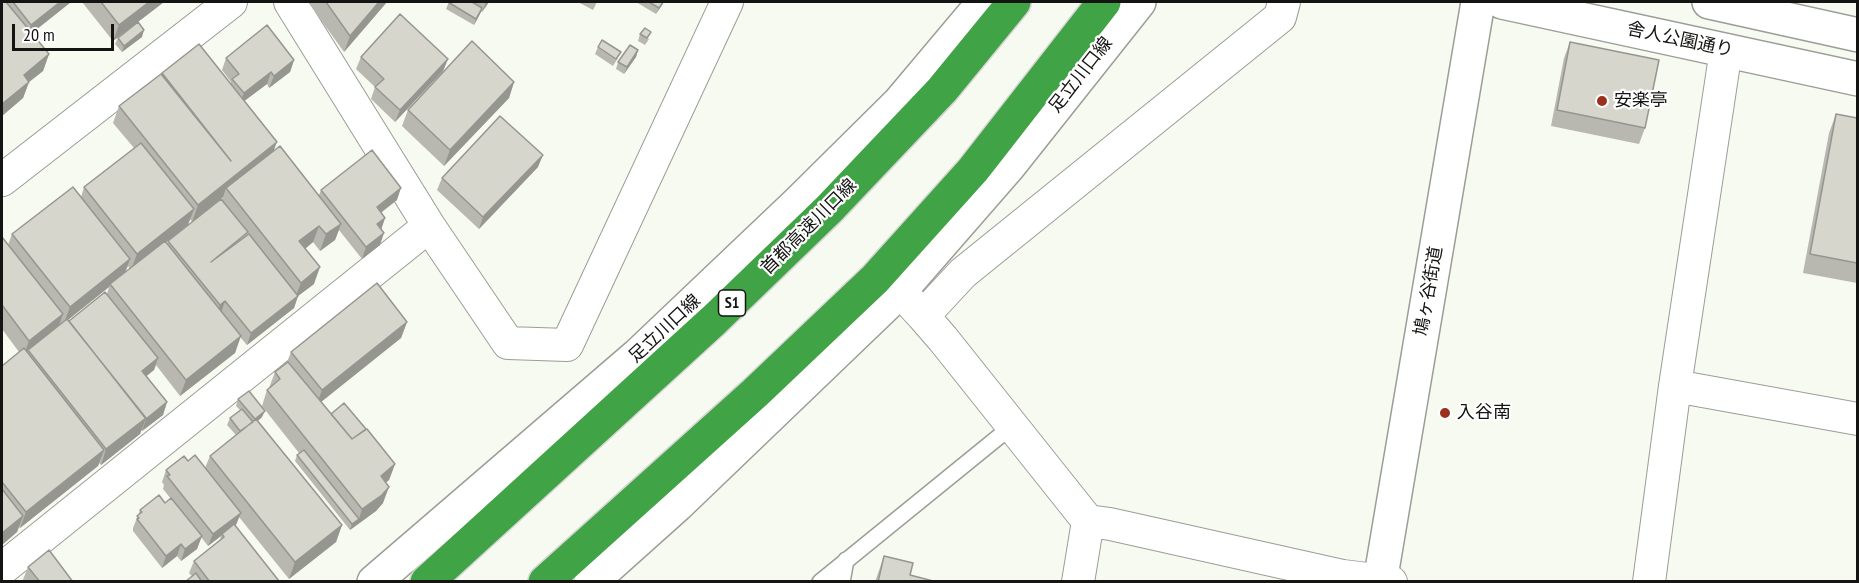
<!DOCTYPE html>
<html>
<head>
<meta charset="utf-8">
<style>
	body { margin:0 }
	#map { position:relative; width:1859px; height:583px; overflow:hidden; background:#f6faf1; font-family:"PT Sans Narrow",sans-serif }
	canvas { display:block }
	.frame { position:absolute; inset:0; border:3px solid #141512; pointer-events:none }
	.scale { position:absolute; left:12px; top:24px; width:102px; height:27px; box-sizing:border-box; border:3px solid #141512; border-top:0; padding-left:8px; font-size:18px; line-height:21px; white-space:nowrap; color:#141512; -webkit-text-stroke:4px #fff; paint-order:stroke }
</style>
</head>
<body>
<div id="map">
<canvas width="1859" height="583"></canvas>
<div class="frame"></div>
<div class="scale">20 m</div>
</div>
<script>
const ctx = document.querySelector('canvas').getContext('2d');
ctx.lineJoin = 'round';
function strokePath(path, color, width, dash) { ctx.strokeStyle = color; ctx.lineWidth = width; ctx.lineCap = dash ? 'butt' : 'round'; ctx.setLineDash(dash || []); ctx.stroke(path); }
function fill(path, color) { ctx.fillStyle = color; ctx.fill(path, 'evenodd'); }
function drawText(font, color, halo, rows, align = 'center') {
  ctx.font = font + ' "PT Sans Narrow","Noto Sans JP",sans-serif'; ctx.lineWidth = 4.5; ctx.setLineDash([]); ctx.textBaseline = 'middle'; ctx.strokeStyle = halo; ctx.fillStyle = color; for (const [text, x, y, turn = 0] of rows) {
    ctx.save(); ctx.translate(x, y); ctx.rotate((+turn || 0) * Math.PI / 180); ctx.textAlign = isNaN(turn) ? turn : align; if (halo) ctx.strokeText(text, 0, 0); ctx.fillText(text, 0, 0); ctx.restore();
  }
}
const lane = new Path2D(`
	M820,582L1012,426
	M842,582L846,560`);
const street = new Path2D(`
	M290,2L429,226L508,343L567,345L727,2
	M2,180L231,2
	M909,301L923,316L963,273L1280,17L1284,2
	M923,316L943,339L1088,521L1110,524L1343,576L1391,582
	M1675,386L1858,419
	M2,569L429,226
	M1078,582L1088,521
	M1649,582L1675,386L1726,50`);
const secondary = new Path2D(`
	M1502,2L1858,79
	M1709,2L1858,35
	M374,582L638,355L798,203L899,103L984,2
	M591,582L677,505L900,291L1008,167L1139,2
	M1380,582L1478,2`);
const highway = new Path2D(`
	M427,582L714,320L829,209L942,90L1014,2
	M545,582L755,393L875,279L973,170L1104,2`);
const wall = new Path2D(`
	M2,2H71L32,33L49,54L43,71L29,82L23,98L2,116Z
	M82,2H164L113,41Z
	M308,2H387L344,52Z
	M449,2H489L482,12H481L474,25L446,9Z
	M578,2H597L593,10Z
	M636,2H664L656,14Z
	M640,34L649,39L645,45L638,41Z
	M142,37L122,52L115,44L118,38Z
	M1570,42L1645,128L1639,144L1551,126L1564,58Z
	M598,47L618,58L613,66L595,54Z
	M638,50L636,57L624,74L616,69L618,62Z
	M361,57L448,59L443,71L395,122L371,99L375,87L356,69Z
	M226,58L294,60L290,72L269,88L267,84L244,101L273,151L319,195L321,190L397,200L381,213L385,218L381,229L380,245L362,259L339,230L335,240L320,251L313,242L305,249L314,284L298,296L294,308L247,345L240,337L235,353L180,396L156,365L154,370L146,376L167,402L163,415L142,431L141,430L140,434L101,465L99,463L98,466L20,528L19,527L17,532L2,545V366L19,352L2,329V237L8,245L12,234L81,197L84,187L134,148L113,123L119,106L162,74V73L230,84L231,82L222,70ZM223,197L222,199L168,241L167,244L166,242L190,219L192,222ZM128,266L130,269L125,273ZM109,287L107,294L69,321L68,320Z
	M514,82L509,98L444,166L402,126L408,110Z
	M1836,114L1857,118V283L1803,273L1829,133Z
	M538,167L479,229L437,190L442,178Z
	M407,322L401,338L321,402L331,414L366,429L395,464L389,480L386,482L383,503L376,511L350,530L295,461L297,455L299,453L262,406L267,390L269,388L275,372L287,362L291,352Z
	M238,399L262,417L258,421L342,525L336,542L289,579L239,517L235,526L279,582H185L192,576L189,573L194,561L220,540L221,536L208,546L201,537L197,549L181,561L177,556L162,568L133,531V528L140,510L165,503L171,499L163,489L164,485L162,482L166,470L188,461L205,468L210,456L236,435L227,425L230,418L240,410L236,406Z
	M884,556L910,575L937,582H875Z
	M28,567L73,582H22Z`);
const shadedWall = new Path2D(`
	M60,2H71L27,37L31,25Z
	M149,2H164L113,41L119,25Z
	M379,2H387L344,52L350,36Z
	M486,2H489L482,12Z
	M663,2H664L656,14L659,8Z
	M482,8L480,14L474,25L476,19Z
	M144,30L142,37L122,52L124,46Z
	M638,50L636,57L624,74L627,67Z
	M49,54L43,71L29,82L23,98L2,116V104L24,75Z
	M448,59L443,71L395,122L400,110Z
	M294,60L290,72L269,88L274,76Z
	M271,72L267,84L239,105L244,93Z
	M514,82L509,98L444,166L450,150Z
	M277,142L271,158L226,188L223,197L192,222L198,205Z
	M543,155L538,167L479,229L483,217Z
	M401,188L397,200L372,219L377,207Z
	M194,209L188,225L131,270L137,254Z
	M385,218L381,230L377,224Z
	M341,224L335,240L320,251L326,234Z
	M319,226L313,242L294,258L299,241Z
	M384,233L380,245L362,259L366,247Z
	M130,259L124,275L110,284L109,287L64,323L70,307Z
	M320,267L314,284L298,296L294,308L247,345L251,333L295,298L301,283Z
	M225,301L221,313L215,317L220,305Z
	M63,314L57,331L28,350L25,356L23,357L29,341Z
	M407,322L401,338L316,406L322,390Z
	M241,336L235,353L180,396L186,380Z
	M158,358L154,370L138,383L142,371Z
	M167,402L163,415L142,431L146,419Z
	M265,411L262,417L253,425L255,419Z
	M146,418L140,434L101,465L106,449Z
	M104,450L98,466L20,528L26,512Z
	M395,464L389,480L375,492L381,476Z
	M389,487L383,503L376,511L350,530L352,524L359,519L362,509Z
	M241,513L236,525L223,535L222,534L221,536L208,546L213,534Z
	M23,516L17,532L2,545V533Z
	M342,525L336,542L289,579L295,562Z
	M202,536L197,549L181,561L185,549Z
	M181,544L177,556L162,568L166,556Z`);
const building = new Path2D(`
	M2,2H6L49,54L24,75L29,82L2,104Z
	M13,2H60L31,25Z
	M101,2H149L119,25Z
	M326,2H379L350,36Z
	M448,2H472L482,8L476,19Z
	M649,2H663L659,8Z
	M400,14L448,59L400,110L375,87L384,79L361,57Z
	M138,22L144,30L124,46L118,38Z
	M267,25L294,60L274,76L271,72L244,93L232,79L239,74L226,58Z
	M645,28L651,32L647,38L640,34Z
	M602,40L621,52L616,59L598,47Z
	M472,41L514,82L450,150L408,110Z
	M1570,42L1659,60L1645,128L1557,110Z
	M199,44L277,142L198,205L119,106L161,74L231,161L162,73Z
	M630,45L638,50L627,67L618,62Z
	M1836,114L1857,118V263L1810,254Z
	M500,116L543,155L483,217L442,178Z
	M141,143L194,209L137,254L84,187Z
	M280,146L341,224L326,234L319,226L299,241L320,267L301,283L226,188Z
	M372,150L401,188L377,207L385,218L377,224L384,233L366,247L321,190Z
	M73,187L130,259L70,307L12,234Z
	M221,199L248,232L211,262L249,234L298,296L251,333L225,301L220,305L168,241Z
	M2,237L63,314L29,341L2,305Z
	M165,241L241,336L186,380L110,284Z
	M377,283L407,322L322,390L291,352Z
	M105,292L158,358L142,371L167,402L146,419L69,321Z
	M67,319L146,418L106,449L28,350Z
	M24,348L104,450L26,512L2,482V366Z
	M288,362L352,439L367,429L395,464L381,476L389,487L382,495L362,509L267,390L280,379L275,372Z
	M249,391L265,411L255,419L238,399Z
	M344,403L366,429L352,439L331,414Z
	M242,409L253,422L240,431L230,418Z
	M256,419L342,525L295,562L210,456Z
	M304,450L359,519L352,524L297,455Z
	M195,455L241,513L213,534L167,476L170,475L166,470L184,456L188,461Z
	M2,489L23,516L2,533Z
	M159,495L165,503L171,498L202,536L185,549L181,544L166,556L137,519L139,518L137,516L142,512L140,510Z
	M234,524L279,581L278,582H210L194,561L224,537L222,534Z
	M49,550L73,582H40L28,567Z
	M884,556L913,563L910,575L937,582H878Z
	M196,573L202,582H185Z`);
const markers = [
	[1602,101,6,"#9a301e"],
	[1445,413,6,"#9a301e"]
];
const shields = [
	[732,303,27]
];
const shieldNames = [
	["S1",732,303]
];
const streetNames = [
	["舎人公園通り",1680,40,12],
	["足立川口線",1081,75,-52],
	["首都高速川口線",809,227,-45],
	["鳩ヶ谷街道",1429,291,-80],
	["足立川口線",665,329,-43]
];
const poiNames = [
	["安楽亭",1614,101],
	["入谷南",1457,413]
];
strokePath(lane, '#9a9e96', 18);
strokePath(street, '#9a9e96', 34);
strokePath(secondary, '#9a9e96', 36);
strokePath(highway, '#d5d5d4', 36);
strokePath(lane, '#fff', 15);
strokePath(street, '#fff', 32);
strokePath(secondary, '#fff', 33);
strokePath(highway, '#40a345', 33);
fill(wall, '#b8b8b0');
fill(shadedWall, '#969690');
fill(building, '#d6d6cd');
strokePath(building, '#969690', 1.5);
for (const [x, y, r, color] of markers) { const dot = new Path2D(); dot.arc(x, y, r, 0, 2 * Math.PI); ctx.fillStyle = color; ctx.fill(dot); strokePath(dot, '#fff', 2); }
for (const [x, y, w] of shields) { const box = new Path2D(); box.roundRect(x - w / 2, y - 13, w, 26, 4.5); ctx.fillStyle = '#fff'; ctx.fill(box); strokePath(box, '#141512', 1.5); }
drawText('bold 16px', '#141512', null, shieldNames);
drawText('18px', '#141512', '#fff', streetNames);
drawText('18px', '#141512', '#fff', poiNames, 'left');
</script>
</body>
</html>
